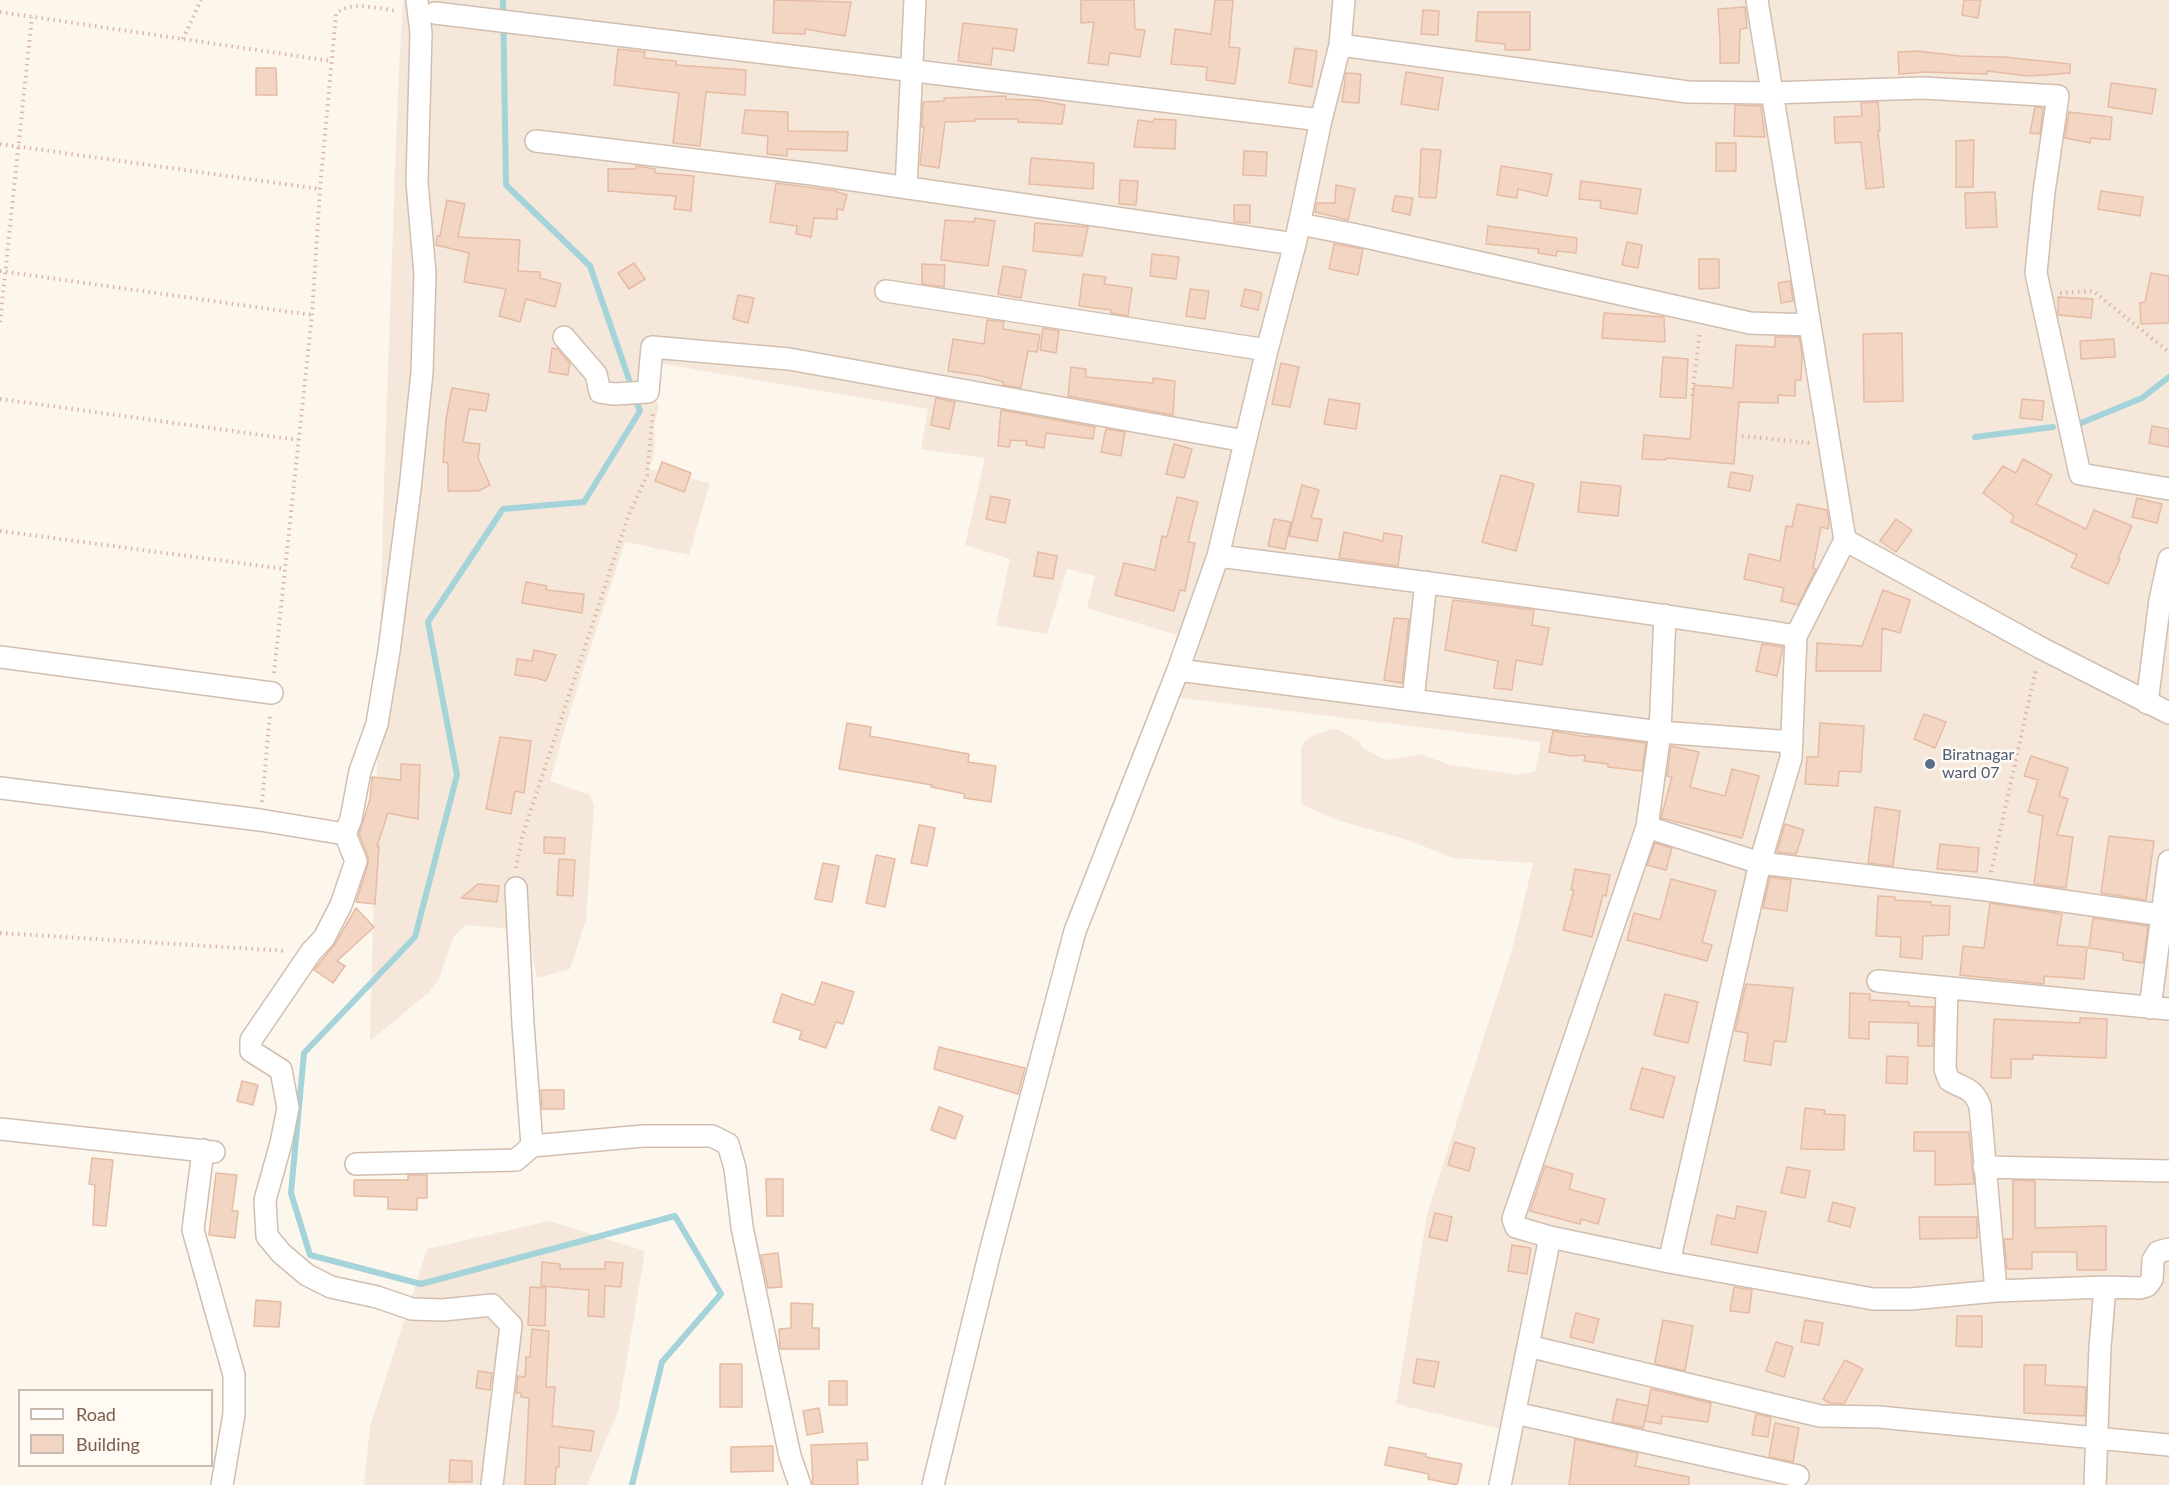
<!DOCTYPE html>
<html>
<head>
<meta charset="utf-8">
<style>
	body { margin:0 }
	#map { position:relative; width:2169px; height:1485px; overflow:hidden; background:#fdf6ec; font-family:Lato,sans-serif }
	canvas { display:block }
	.legend { position:absolute; left:18px; top:1389px; width:195px; height:78px; box-sizing:border-box; background:#fffaf3; border:2px solid #cabbb1; margin:0; padding:8px 10px; list-style:none; font-size:18px; color:#7a5c4d }
	.legend li { display:flex; align-items:center; gap:12px; height:30px }
	.legend b { width:30px; border:2px solid #cabbb1 }
</style>
</head>
<body>
<div id="map">
<canvas width="2169" height="1485"></canvas>
<ul class="legend">
<li><b style="height:8px;background:#fff"></b>Road</li>
<li><b style="height:16px;background:#f3d5c3"></b>Building</li>
</ul>
</div>
<script>
const ctx = document.querySelector('canvas').getContext('2d');
ctx.lineJoin = 'round';
function fill(path, color) { ctx.fillStyle = color; ctx.fill(path, 'evenodd'); }
function strokePath(path, color, width, dash) { ctx.strokeStyle = color; ctx.lineWidth = width; ctx.lineCap = dash ? 'butt' : 'round'; ctx.setLineDash(dash || []); ctx.stroke(path); }
function drawText(font, color, halo, rows, align = 'center') {
  ctx.font = font + ' Lato,sans-serif'; ctx.lineWidth = 5; ctx.setLineDash([]); ctx.textBaseline = 'middle'; ctx.strokeStyle = halo; ctx.fillStyle = color; for (const [text, x, y, turn = 0] of rows) {
    ctx.save(); ctx.translate(x, y); ctx.rotate((+turn || 0) * Math.PI / 180); ctx.textAlign = isNaN(turn) ? turn : align; if (halo) ctx.strokeText(text, 0, 0); ctx.fillText(text, 0, 0); ctx.restore();
  }
}
const residential = new Path2D(`
	M403,0H2169V1485H1510L1521,1434L1396,1404L1427,1214L1512,950L1533,863L1453,858L1408,840L1337,820L1301,804V748L1306,740L1316,734L1333,729L1339,730L1359,741L1363,748L1386,760L1421,754L1447,764L1516,775L1535,772L1541,742L1175,697L1181,636L1087,608L1095,576L1067,569L1047,634L996,625L1010,559L965,545L985,458L921,449L928,409L658,363L654,394L659,407L654,426L655,443L653,460L648,469L710,483L689,555L625,542L571,708L550,781L590,795L594,806L586,920L570,969L537,978L530,942L525,935L500,928L466,925L454,936L438,981L428,993L370,1041L384,483L398,88Z
	M549,1221L645,1251L618,1412L587,1485H364L370,1427L427,1249Z`);
const stream = new Path2D(`
	M503,0L506,185L590,266L632,388
	M2081,423L2142,398L2169,377
	M1975,437L2053,427
	M632,1485L662,1362L721,1294L675,1216L421,1284L310,1255L291,1193L304,1053L415,937L457,775L428,622L503,509L584,502L640,411L635,398`);
const building = new Path2D(`
	M774,0L851,2L845,36L805,29V34L773,33Z
	M1081,0H1134L1135,29L1145,30L1140,57L1110,53L1108,65L1088,63L1094,22L1081,23Z
	M1215,0H1233L1229,47L1240,48L1235,84L1206,80L1207,67L1171,64L1175,29L1211,34Z
	M1964,0H1981L1978,18L1962,15Z
	M1745,7L1747,28L1740,29L1739,63H1720V40L1718,9Z
	M1423,10L1439,11L1438,35L1421,34Z
	M1478,12H1530V50H1505V44L1476,41Z
	M963,23L1017,29L1014,51L993,48L991,65L958,61Z
	M1295,48L1317,51L1312,87L1289,83Z
	M618,49L645,52L644,58L676,61V65L746,70L745,95L706,92L700,146L673,143L679,93L614,85Z
	M1917,51L1960,56L2004,57L2070,64V73L2029,76L1987,71V74L1925,72L1899,74L1898,52Z
	M256,68H276L277,95H256Z
	M1406,72L1443,78L1438,110L1401,104Z
	M1346,73L1361,74L1359,103L1342,102Z
	M2111,83L2156,89L2152,114L2108,107Z
	M1006,96V99L1038,100L1065,105L1062,124L1018,122V119H975V121L945,122L939,168L920,165L924,127H922L923,102L944,101V98Z
	M1878,102L1880,131H1878L1884,187L1866,189L1861,142L1835,143L1834,117L1862,116L1861,103Z
	M1735,105L1761,106L1765,137L1734,136Z
	M2035,107L2043,108L2040,134L2030,133Z
	M745,110L788,112V131L848,132L847,151L787,149V156L767,154L768,136L742,133Z
	M2069,112L2112,117L2110,140L2091,138L2090,143L2065,138Z
	M1154,119L1176,120L1175,149L1134,147L1138,120L1153,122Z
	M1974,140L1973,187H1956V141Z
	M1716,143H1736V171H1716Z
	M1421,149L1441,150L1436,198L1419,197Z
	M1244,151L1267,152L1266,176L1243,175Z
	M1031,158L1094,163L1093,189L1029,184Z
	M636,166L655,169V173L694,176L691,211L674,209L676,196L608,191V169H636Z
	M1501,166L1552,174L1547,196L1518,189L1517,198L1497,195Z
	M1120,180L1138,181L1136,205L1119,204Z
	M1581,181L1641,189L1637,214L1600,208L1601,201L1579,199Z
	M776,183L837,191V192L847,195L843,210L837,209V219L814,218L811,237L796,234L797,226L770,222Z
	M1336,185L1355,189L1348,220L1315,212L1317,203H1335Z
	M2101,191L2143,197L2140,216L2098,209Z
	M1995,192L1997,227L1966,228L1965,193Z
	M1395,196L1413,198L1410,215L1392,211Z
	M447,200L465,204L458,237L520,240L518,271L540,272V278L561,284L555,307L526,299L520,322L499,316L506,289L464,282L469,253L436,245L437,236H440Z
	M1234,205H1250V223L1234,222Z
	M975,218L995,221L988,266L941,260L945,220L974,222Z
	M1035,223L1088,227L1082,256L1033,251Z
	M1488,226L1577,238L1576,253L1557,251L1556,256L1538,253L1539,249L1486,244Z
	M1627,242L1642,245L1638,268L1622,265Z
	M1334,244L1363,249L1358,275L1329,269Z
	M1152,254L1179,257L1176,279L1150,276Z
	M1699,259H1719V288L1699,289Z
	M634,263L645,279L629,289L618,273Z
	M922,264L945,265L944,287L922,284Z
	M1003,266L1026,270L1021,298L998,294Z
	M2151,273L2169,276V323L2141,324L2140,303L2145,302Z
	M1083,274L1106,277L1104,284L1132,288L1128,316L1111,313L1112,310L1079,306Z
	M1790,281L1793,301L1781,303L1778,283Z
	M1190,289L1209,291L1205,319L1186,316Z
	M1245,289L1262,293L1258,310L1241,306Z
	M738,295L754,298L748,323L733,319Z
	M2058,297L2093,299L2091,318L2058,315Z
	M1604,313L1664,317L1665,342L1602,338Z
	M987,320L1004,322L1003,329L1040,335L1037,352L1028,351L1021,388L1003,385V382L982,376L948,371L953,339L984,344Z
	M1043,328L1059,331L1056,353L1040,350Z
	M1902,333L1903,401L1864,402L1863,334Z
	M1775,337H1799L1802,354L1801,380H1795V396L1778,395V403L1739,402L1734,464L1666,458V460L1642,459L1644,435L1690,439L1694,385L1733,388L1736,345L1775,347Z
	M2114,339L2115,357L2081,359L2080,341Z
	M552,348L557,349L570,363L568,375L549,372Z
	M1663,357L1688,359L1686,398L1660,397Z
	M1281,363L1299,367L1290,407L1272,404Z
	M1071,367L1086,369V377L1153,383V378L1175,381L1173,415L1068,396Z
	M452,388L489,394L486,411L469,409L463,442L480,444L478,458L490,485L478,491H448V463L443,462L446,419Z
	M936,398L955,402L949,429L931,425Z
	M1329,399L1360,404L1356,429L1324,424Z
	M2022,399L2044,401L2042,420L2020,418Z
	M1001,410L1095,427L1093,439L1046,433L1044,448L1026,445L1027,441L1011,440L1009,447L998,446Z
	M2152,426L2169,429V447L2149,443Z
	M1106,429L1125,432L1121,456L1101,452Z
	M1174,444L1192,449L1184,478L1166,474Z
	M2023,459L2052,475L2036,504L2086,529L2094,510L2132,526L2118,558L2120,559L2108,584L2071,567L2077,555L2011,522L2014,516L1983,493L2003,466L2016,473Z
	M662,462L691,473L684,492L655,481Z
	M1731,472L1753,476L1750,491L1728,487Z
	M1501,475L1534,484L1516,551L1482,542Z
	M1581,482L1621,486L1618,516L1578,512Z
	M1302,485L1319,490L1311,518L1322,519L1317,541L1289,536Z
	M991,496L1010,500L1005,523L986,519Z
	M1177,497L1198,502L1188,542L1195,543L1185,591L1180,590L1174,611L1115,595L1124,563L1155,570L1162,536L1167,537Z
	M2137,498L2162,504L2157,523L2132,517Z
	M1797,504L1827,510L1829,523L1828,529L1821,527L1813,568L1816,569L1798,605L1781,601L1784,588L1744,579L1749,554L1780,561L1786,526L1792,527Z
	M1274,519L1291,522L1285,549L1268,546Z
	M1896,519L1912,530L1896,552L1880,541Z
	M1344,532L1383,541L1384,533L1402,536L1398,566L1339,558Z
	M1038,552L1057,556L1053,579L1034,576Z
	M526,582L547,586L546,590L584,594L582,613L522,603Z
	M1883,590L1910,600L1900,633L1882,628L1881,671H1816L1817,643L1862,646Z
	M1453,600L1534,610L1532,625L1549,628L1542,665L1516,660L1512,690L1494,688L1498,661L1445,650Z
	M1394,618L1409,619L1402,683L1384,680Z
	M1762,644L1783,647L1777,676L1756,671Z
	M534,650L556,655L546,681L536,678L515,675L517,659L532,661Z
	M1924,714L1946,722L1935,748L1914,739Z
	M847,723L871,727L870,736L969,754L968,762L996,766L991,802L964,798L965,794L931,787L932,785L839,769Z
	M1820,723L1864,726L1861,772L1839,771L1838,786L1805,784L1807,757H1818Z
	M1553,731L1587,737L1588,736L1646,743L1642,771L1608,767V764L1584,761L1585,755L1572,756L1549,752Z
	M500,737L531,741L524,793L515,791L511,814L486,809Z
	M1671,746L1699,752L1690,787L1725,796L1732,769L1759,776L1742,838L1661,818L1672,777L1667,776Z
	M2031,756L2068,768L2059,796L2068,799L2057,835L2073,837L2066,888L2034,884L2043,816L2028,812L2038,780L2024,776Z
	M401,764L420,765L418,819L388,813L377,846H379L375,904L356,902L368,864V856L359,834L370,799L372,777L401,780Z
	M1875,807L1900,811L1893,866L1868,863Z
	M1785,824L1804,830L1796,854L1777,852Z
	M919,825L935,828L927,866L911,863Z
	M2109,836L2154,841L2146,900L2101,893Z
	M544,837L565,838L564,854L544,853Z
	M1655,843L1672,848L1666,870L1647,865Z
	M1940,844L1979,848L1977,872L1937,869Z
	M876,855L895,859L885,907L866,903Z
	M559,859L575,860L573,896L557,895Z
	M823,863L839,866L832,902L815,899Z
	M1575,869L1610,875L1606,896L1603,895L1592,937L1563,930L1574,890H1571Z
	M1770,877L1791,880L1787,911L1763,908Z
	M1671,879L1716,891L1702,942L1712,945L1707,961L1627,940L1634,913L1660,920Z
	M478,884L499,886L497,902L461,898Z
	M1878,896L1895,897V900L1931,902V905L1950,906L1949,935L1923,936L1922,959L1900,957L1901,937L1876,936Z
	M1990,903L2062,914L2057,945L2087,947L2084,979L2044,976V984L1960,975L1963,946L1984,948Z
	M356,908L374,927L337,961L345,966L333,983L314,970L335,944Z
	M2093,918L2148,926L2143,963L2123,960V953L2089,948Z
	M822,982L854,992L843,1024L836,1022L826,1048L799,1039L802,1031L773,1022L782,994L814,1005Z
	M1746,984L1793,988L1786,1042L1774,1041L1771,1065L1744,1061L1748,1033L1735,1031Z
	M1850,993L1870,994V1000L1909,1002V1006L1934,1007L1933,1046H1918V1023L1869,1022V1039L1849,1038Z
	M1665,994L1698,1002L1688,1043L1654,1035Z
	M2080,1018L2107,1019L2106,1058L2033,1055V1059H2011V1078H1991L1994,1019L2080,1023Z
	M939,1047L1025,1068L1018,1094L934,1069Z
	M1887,1056L1908,1057L1907,1084L1886,1083Z
	M1642,1068L1675,1077L1663,1118L1630,1109Z
	M242,1081L258,1085L253,1105L237,1101Z
	M541,1090H564V1109H542Z
	M939,1107L963,1116L955,1139L931,1130Z
	M1805,1108L1825,1110L1824,1114L1845,1115L1844,1150L1801,1149Z
	M1914,1132H1969L1974,1184L1935,1185V1151H1914Z
	M1455,1142L1475,1148L1469,1171L1448,1165Z
	M92,1158L113,1160L106,1226L93,1225L95,1185L89,1184Z
	M1545,1166L1573,1174L1569,1189L1605,1199L1598,1224L1581,1219L1580,1224L1530,1211Z
	M1787,1167L1810,1171L1805,1198L1781,1193Z
	M216,1173L237,1175L232,1211H238L235,1238L209,1235Z
	M408,1175H427V1198H417V1210L388,1209V1197L354,1196V1180H408Z
	M766,1179H783V1216H767Z
	M2013,1180L2035,1181V1228L2106,1226V1270H2077V1252H2032V1269H2007L2004,1239H2013Z
	M1833,1202L1855,1208L1850,1227L1828,1221Z
	M1737,1206L1766,1212L1757,1253L1711,1244L1717,1215L1735,1219Z
	M1435,1213L1452,1217L1447,1241L1429,1237Z
	M1919,1217H1977V1238L1920,1239Z
	M1512,1245L1531,1248L1527,1274L1508,1271Z
	M778,1253L782,1287L768,1288L761,1255Z
	M542,1262L560,1264V1269H605V1262L623,1263L621,1287L605,1286L604,1317L588,1316L589,1290L541,1286Z
	M530,1287L546,1288L545,1326L528,1325Z
	M1734,1287L1752,1290L1749,1313L1730,1311Z
	M256,1300L281,1302L279,1327L254,1326Z
	M791,1303L813,1304L812,1328H819V1349H780L779,1329L791,1328Z
	M1576,1313L1599,1319L1593,1343L1570,1337Z
	M1957,1316H1982V1347L1956,1346Z
	M1663,1320L1693,1326L1685,1371L1656,1364L1655,1362Z
	M1805,1320L1823,1323L1819,1345L1801,1342Z
	M532,1329L549,1331L546,1387H555L552,1426L594,1431L591,1451L559,1447V1467H556L555,1485H525L529,1398L521,1397V1393H516L518,1376L525,1377L526,1357H530Z
	M1776,1342L1793,1347L1784,1377L1766,1371Z
	M1417,1359L1439,1362L1434,1387L1413,1383Z
	M1845,1360L1863,1369L1844,1404L1830,1403L1823,1399Z
	M720,1364H742V1407H720Z
	M2024,1365H2046L2045,1385L2086,1387L2085,1416L2024,1413Z
	M478,1371L492,1373L490,1390L476,1388Z
	M829,1381H847V1405H829Z
	M1651,1389L1711,1403L1708,1422L1662,1416L1661,1424L1645,1421Z
	M1617,1399L1648,1406L1643,1428L1612,1422Z
	M819,1408L823,1432L807,1435L803,1411Z
	M1756,1414L1771,1417L1768,1437L1752,1435Z
	M1775,1423L1799,1428L1793,1462L1769,1457Z
	M1575,1439L1638,1453L1635,1466L1689,1477V1485H1569Z
	M867,1443L868,1460H857L858,1485H813L811,1445Z
	M773,1446V1471L731,1472V1447Z
	M1389,1447L1426,1454V1457L1462,1464L1457,1485L1428,1479L1429,1474L1385,1465Z
	M450,1460L472,1461V1482H449Z`);
const path = new Path2D(`
	M0,12L331,61
	M183,39L201,0
	M0,144L320,189
	M0,271L312,315
	M2060,293L2093,291L2169,352
	M0,322L32,17
	M1692,396L1700,331
	M0,399L298,440
	M1742,436L1811,443
	M0,531L285,569
	M274,673L312,315L320,189L336,14C350,0 379,9 398,11
	M262,802L270,714
	M516,868L522,837L628,517L647,475L653,412
	M1991,872L2036,669
	M0,933L287,951`);
const minor = new Path2D(`
	M417,0L421,33L417,182L425,274L422,372L410,489L389,651L377,724L360,771L351,819L345,834L356,861L341,905L324,938L311,952L251,1040V1051L281,1070L288,1108L281,1143L265,1200L267,1236L281,1253L307,1275L331,1287L377,1297L412,1309L443,1310L492,1305L511,1325L492,1485
	M1757,0L1845,540L2041,648L2169,713
	M435,13L1321,120
	M1340,45L1688,92L1771,93L1923,88L2058,96L2044,192L2036,273L2080,474L2169,489
	M536,141L812,174L1295,244
	M906,188L915,0
	M1299,224L1352,234L1750,323L1810,325
	M886,291L1267,350
	M564,337L596,374L600,392L614,394L648,392L652,347L789,359L1245,441
	M1218,556C1411,580 1604,605 1796,636L1845,540
	M0,657L272,693
	M1178,670L1660,732L1792,742
	M1413,700L1426,582
	M2147,703L2160,600L2169,559
	M0,788L260,820L345,834
	M1647,827L1760,863L1987,890L2169,916
	M516,888L523,1024L532,1146L643,1136H712L728,1144L735,1168L742,1227L768,1353L790,1456L800,1485
	M1878,981L2169,1009
	M1947,988L1945,1069L1949,1080C1965,1090 1972,1086 1980,1106L1996,1291
	M2150,1008L2169,861
	M0,1129L214,1152
	M203,1150L193,1230L234,1375V1414L222,1485
	M356,1164L516,1160L532,1146
	M1984,1167L2169,1171
	M1550,1237L1669,1262L1873,1299H1911L1996,1291L2105,1287L2140,1288L2147,1286L2152,1279L2153,1260L2158,1252L2169,1249
	M1669,1262L1760,863L1791,758L1796,636
	M1528,1346L1820,1416L1879,1417L2169,1445
	M1515,1413L1798,1476
	M933,1485L990,1252L1075,931L1178,670L1218,556L1267,350L1295,244L1321,120L1340,45L1344,0
	M1500,1485L1550,1237L1516,1227L1513,1219L1647,827L1660,732L1665,615
	M2095,1485L2100,1347L2105,1287`);
const markers = [
	[1930,764,6,"#5c6f8a"]
];
const serviceNames = [
	["Biratnagar",1942,755],
	["ward 07",1942,773]
];
fill(residential, '#f5e8da');
strokePath(stream, '#a5d3da', 6);
fill(building, '#f3d5c3');
strokePath(building, '#e6bba3', 1.5);
strokePath(minor, '#d1beb0', 24);
strokePath(path, '#d9b8a5', 4, [1.5, 4.5]);
strokePath(minor, '#fff', 21);
for (const [x, y, r, color] of markers) { const dot = new Path2D(); dot.arc(x, y, r, 0, 2 * Math.PI); ctx.fillStyle = color; ctx.fill(dot); strokePath(dot, '#fffaf3', 2); }
drawText('16px', '#4e5e75', '#fffaf3', serviceNames, 'left');
</script>
</body>
</html>
